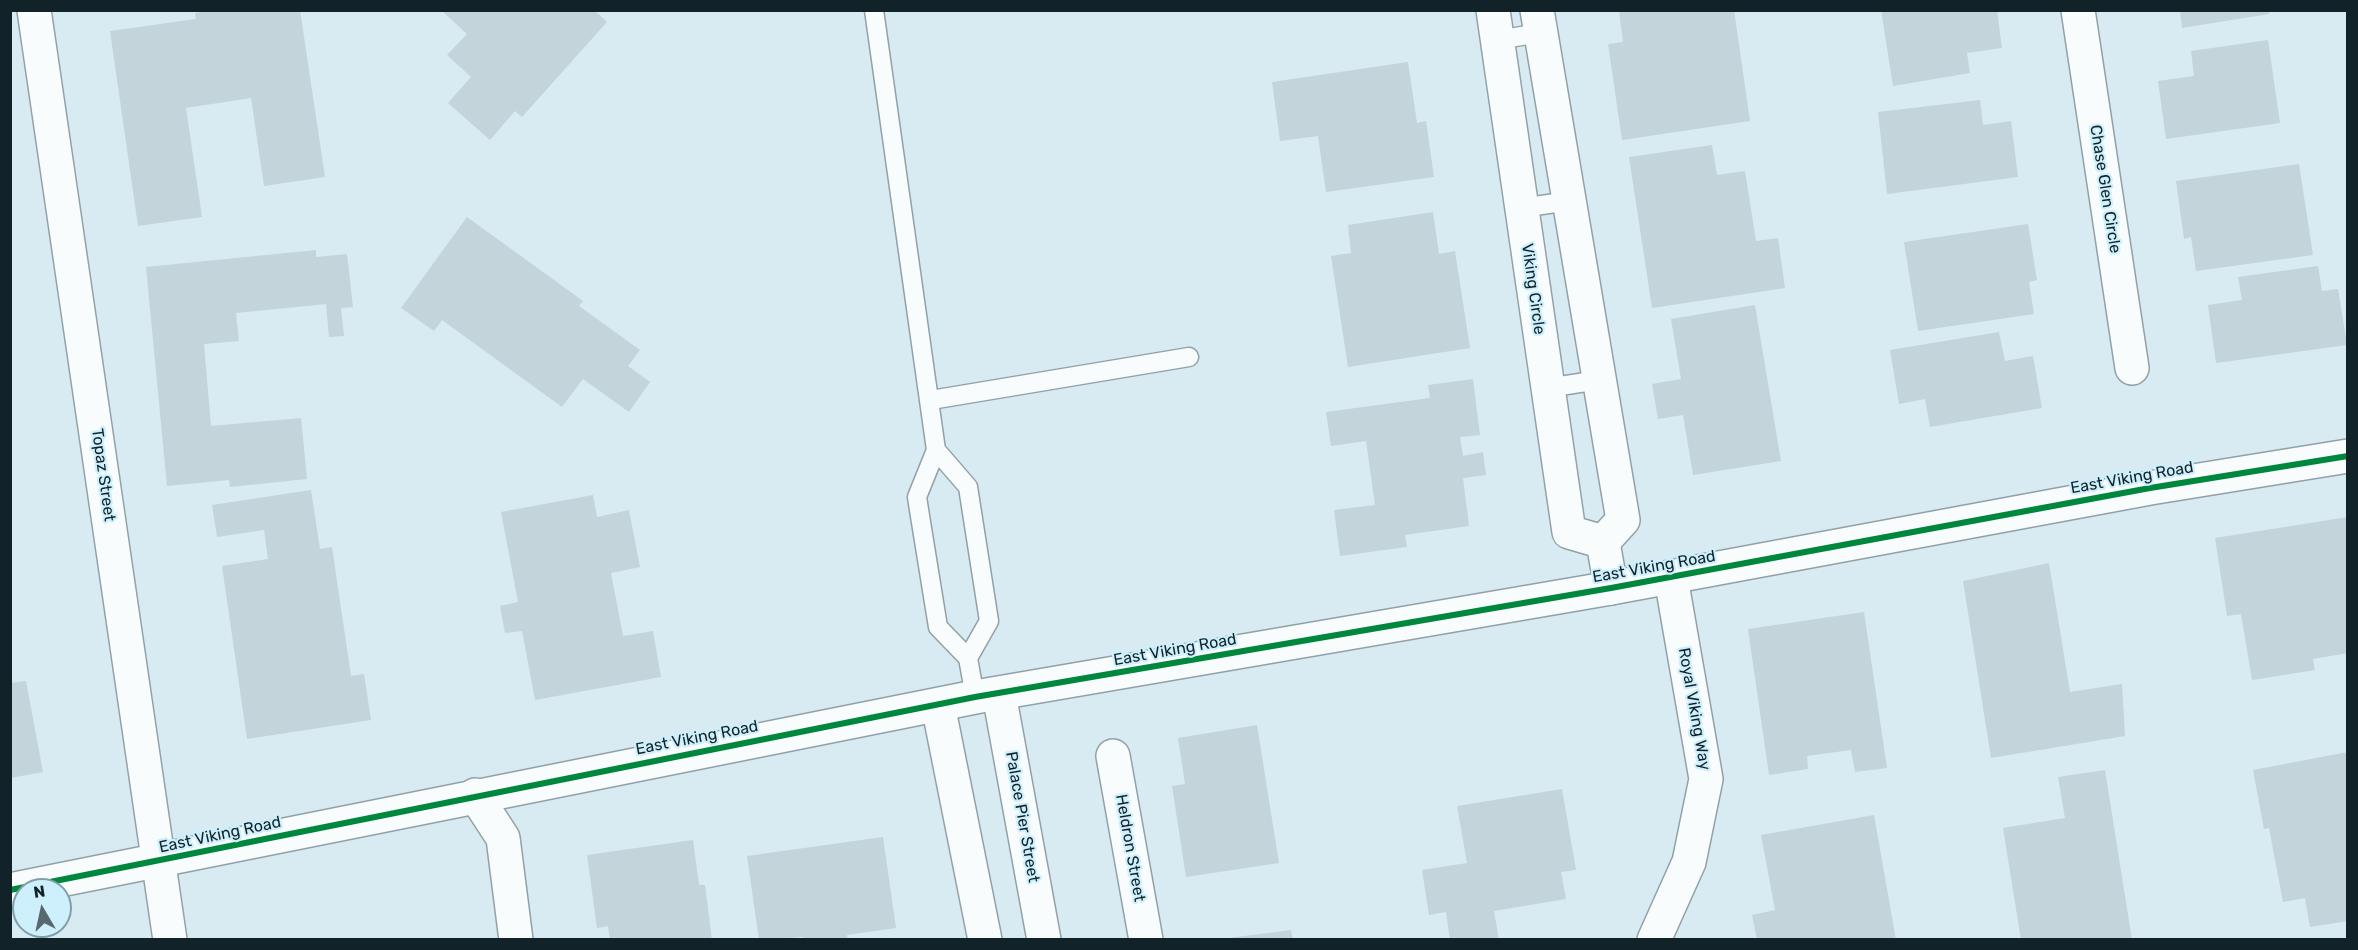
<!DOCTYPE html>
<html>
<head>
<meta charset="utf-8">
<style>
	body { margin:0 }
	#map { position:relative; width:2358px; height:950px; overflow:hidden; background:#d8ebf2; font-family:Rubik,sans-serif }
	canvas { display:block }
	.frame { position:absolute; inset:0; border:12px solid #112228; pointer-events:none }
	.north { position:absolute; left:12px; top:878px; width:60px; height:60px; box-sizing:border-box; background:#cef0fd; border:2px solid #829ea8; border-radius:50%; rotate:351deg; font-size:16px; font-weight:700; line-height:24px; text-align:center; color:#112228 }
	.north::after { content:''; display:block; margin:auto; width:21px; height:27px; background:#57686f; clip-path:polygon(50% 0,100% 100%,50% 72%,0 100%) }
</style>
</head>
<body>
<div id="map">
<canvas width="2358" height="950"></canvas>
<div class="frame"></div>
<div class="north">N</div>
</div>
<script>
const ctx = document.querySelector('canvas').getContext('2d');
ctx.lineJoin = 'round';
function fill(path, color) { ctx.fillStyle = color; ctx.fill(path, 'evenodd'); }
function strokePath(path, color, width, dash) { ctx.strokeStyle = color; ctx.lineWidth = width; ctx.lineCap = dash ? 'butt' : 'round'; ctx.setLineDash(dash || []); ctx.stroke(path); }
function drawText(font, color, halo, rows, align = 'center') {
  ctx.font = font + ' Rubik,sans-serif'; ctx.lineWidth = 4.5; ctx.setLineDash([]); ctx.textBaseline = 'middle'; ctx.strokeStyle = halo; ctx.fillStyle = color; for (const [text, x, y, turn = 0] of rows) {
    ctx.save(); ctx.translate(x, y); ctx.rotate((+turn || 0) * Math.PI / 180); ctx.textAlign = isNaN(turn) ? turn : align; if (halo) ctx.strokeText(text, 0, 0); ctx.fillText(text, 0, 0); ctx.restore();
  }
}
const building = new Path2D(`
	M215,10H300L325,177L264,186L251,98L186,108L202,217L138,226L110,31L196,19L195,13Z
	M441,10H594L607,22L522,117L515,111L490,140L448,103L471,77L447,55L467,34Z
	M1619,10H1734L1750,121L1622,140L1608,44L1623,42Z
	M1881,10H1997L2002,48L1967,53L1970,73L1893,86Z
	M2180,10H2269V14L2182,28Z
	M2268,40L2280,123L2166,139L2158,81L2194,76L2191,51Z
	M1408,62L1417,123L1426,121L1434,177L1326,192L1318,136L1280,141L1272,82Z
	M1980,100L1983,125L2011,121L2018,177L1887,194L1878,112Z
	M1712,145L1717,175L1745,171L1756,241L1778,238L1785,288L1652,308L1629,157Z
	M2299,164L2313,255L2196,271L2191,237L2184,239L2176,181Z
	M1433,212L1439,254L1455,251L1470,348L1348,367L1331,256L1351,253L1348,225Z
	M467,217L583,301L579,306L640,350L628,366L650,382L629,412L583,379L562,407L442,320L434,331L401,308Z
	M2028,224L2037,280L2029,282L2034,314L1918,331L1904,242Z
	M316,250V257L347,254L353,307L341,308L344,336L329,337L326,304L236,313L239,341L204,344L211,426L301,418L307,479L230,487L229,480L167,486L146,267Z
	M2318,266L2322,291L2338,289L2347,345L2216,363L2208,305L2242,300L2238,277Z
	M1755,305L1781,461L1693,475L1683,415L1658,419L1652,384L1681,379L1671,319Z
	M1999,332L2005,361L2033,356L2042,408L1930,427L1925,399L1899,404L1890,350Z
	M1473,379L1480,435L1460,437L1463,456L1483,452L1486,475L1463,478L1469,526L1405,535L1407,547L1340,556L1334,510L1375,505L1366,441L1331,446L1326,412L1430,398L1428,385Z
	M311,490L320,549L332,547L351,676L364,674L371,720L247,739L222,566L268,559L264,530L217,537L212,505Z
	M593,495L597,517L629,510L640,567L611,573L623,636L653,631L661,677L535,700L522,631L505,633L500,606L518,602L501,512Z
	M2348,517V653L2313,659L2315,670L2252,680L2241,614L2227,616L2215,538Z
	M2049,563L2070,692L2122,684L2125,736L1991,758L1963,581Z
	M1864,612L1887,768L1855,772L1851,750L1807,756L1808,769L1769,775L1748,629Z
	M26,681L43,772L10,778V683Z
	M1257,725L1279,863L1186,877L1172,786L1185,784L1178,738Z
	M2348,752V921L2310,927L2305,898L2283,902L2269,828L2264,829L2253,770Z
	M2105,770L2132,940H2021L2003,828L2065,818L2058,777Z
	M1562,789L1576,870L1561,872L1566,899L1494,911L1499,940H1450L1446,912L1429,915L1422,870L1467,863L1457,806Z
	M1874,815L1896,940H1757L1752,915L1775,910L1761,835Z
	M883,837L896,928L847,935L848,940H803V937L759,940L747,856Z
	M693,840L699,885H705L712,940H610L608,926L597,928L587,855Z
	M1291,930L1293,940H1229V938Z`);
const service = new Path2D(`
	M874,10L936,450L917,497L920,516L938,627L968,658L975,697
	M1497,40L1540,33
	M1521,208L1569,201
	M1547,388L1599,380
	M931,400L1189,357
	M936,450L968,487L989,621L968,658`);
const minor = new Path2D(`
	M34,10L170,940
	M1493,10L1569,532L1603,542
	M1537,10L1623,520L1603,542
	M2078,10L2132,368
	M1603,542L1611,588
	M999,694L1044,940
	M938,705L985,940
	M1113,756L1146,940
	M475,795L503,838L516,940
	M1654,940L1689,862L1706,779L1671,578`);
const tertiary = new Path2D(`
	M10,890L975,697L1611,588L2150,488L2348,456`);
const cycleway = new Path2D(`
	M10,890L975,697L1611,588L2150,488L2348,456`);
const streetNames = [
	["Chase Glen Circle",2105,189,81],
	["Viking Circle",1533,289,82],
	["Topaz Street",103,475,82],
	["East Viking Road",2132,478,-10],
	["East Viking Road",1654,567,-10],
	["East Viking Road",1175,650,-10],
	["Royal Viking Way",1694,709,80],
	["East Viking Road",697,738,-11],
	["Palace Pier Street",1022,817,80],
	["East Viking Road",220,835,-12],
	["Heldron Street",1130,848,80]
];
fill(building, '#c3d4db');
strokePath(service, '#91a1a7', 21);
strokePath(minor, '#91a1a7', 36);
strokePath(tertiary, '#91a1a7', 36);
strokePath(service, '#f9fcfd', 18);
strokePath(minor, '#f9fcfd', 33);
strokePath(tertiary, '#f9fcfd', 33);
strokePath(cycleway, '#00873e', 6);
drawText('16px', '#112228', '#cef0fd', streetNames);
</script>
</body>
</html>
